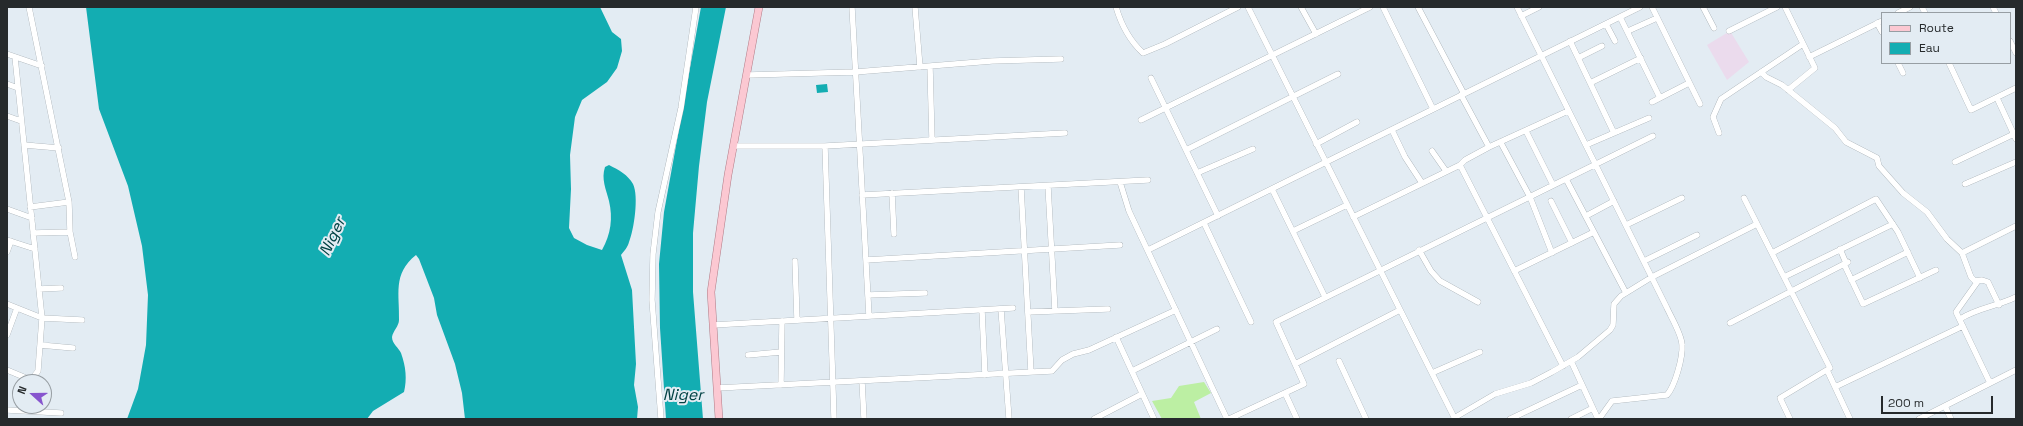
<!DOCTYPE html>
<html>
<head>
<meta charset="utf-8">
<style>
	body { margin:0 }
	#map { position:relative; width:2023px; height:426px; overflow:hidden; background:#e3ecf3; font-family:"Space Grotesk",sans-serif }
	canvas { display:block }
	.frame { position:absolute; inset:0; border:8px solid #262a2c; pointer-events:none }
	.legend { position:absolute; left:1881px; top:12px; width:130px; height:52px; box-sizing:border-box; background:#e3ecf3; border:1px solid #979ea3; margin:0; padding:5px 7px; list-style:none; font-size:12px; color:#262a2c }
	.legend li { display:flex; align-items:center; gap:8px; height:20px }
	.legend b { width:20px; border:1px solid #979ea3 }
	.north { position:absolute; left:12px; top:374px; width:40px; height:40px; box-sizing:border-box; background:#e3ecf3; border:1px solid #979ea3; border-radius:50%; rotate:291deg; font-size:11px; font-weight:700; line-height:16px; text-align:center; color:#262a2c }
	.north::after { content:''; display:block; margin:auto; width:14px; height:18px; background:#8755ce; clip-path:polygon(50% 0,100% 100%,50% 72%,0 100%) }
	.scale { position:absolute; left:1881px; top:396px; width:112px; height:18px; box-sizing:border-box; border:2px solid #262a2c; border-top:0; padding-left:5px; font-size:12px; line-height:14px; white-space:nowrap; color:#262a2c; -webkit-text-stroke:3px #e3ecf3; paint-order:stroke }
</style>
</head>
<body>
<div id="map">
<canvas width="2023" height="426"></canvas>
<div class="frame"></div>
<ul class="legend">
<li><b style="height:5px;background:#fbc8d2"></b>Route</li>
<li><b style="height:11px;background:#13adb2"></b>Eau</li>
</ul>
<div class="north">N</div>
<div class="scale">200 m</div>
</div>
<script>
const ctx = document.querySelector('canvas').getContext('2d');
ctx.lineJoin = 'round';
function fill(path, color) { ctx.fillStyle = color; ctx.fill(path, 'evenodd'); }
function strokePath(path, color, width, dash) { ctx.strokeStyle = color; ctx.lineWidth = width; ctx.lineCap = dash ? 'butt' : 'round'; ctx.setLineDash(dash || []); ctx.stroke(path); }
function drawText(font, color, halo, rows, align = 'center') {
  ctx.font = font + ' "Space Grotesk",sans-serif'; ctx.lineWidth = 4; ctx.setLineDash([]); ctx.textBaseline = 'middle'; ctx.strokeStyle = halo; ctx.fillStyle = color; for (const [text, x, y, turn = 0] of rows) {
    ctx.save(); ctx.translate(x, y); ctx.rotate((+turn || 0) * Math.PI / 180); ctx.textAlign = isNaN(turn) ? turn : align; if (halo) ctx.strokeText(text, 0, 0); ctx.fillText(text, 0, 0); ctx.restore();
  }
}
const commercial = new Path2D(`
	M1730,31L1749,62L1727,80L1707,45Z`);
const green = new Path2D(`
	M1204,382L1211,393L1194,402L1201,419H1162L1152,401L1171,398L1179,386Z`);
const water = new Path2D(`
	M86,7H600L612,32L621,39L622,51L617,68L607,82L582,100L575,117L570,155L571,189L569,228L574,238L587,245L602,250C611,234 613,218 609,201C606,189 601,179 605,167L609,165C619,170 628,175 633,184C639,196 634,230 629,242C628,247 624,251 621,255L632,290L636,364L634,385L638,407L637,419H465L462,393L455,364L437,315L434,298L419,259L416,255C392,274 400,295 399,320C399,326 393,331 392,337C392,344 399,348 401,353C406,367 407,379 404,392L373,411L367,419H127L138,389L146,345L148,295L142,246L128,186L99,109Z
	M701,7H726L707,102L699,166L693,233V292L703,419H666L660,328L659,264L664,212Z
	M827,84L828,92L817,93L816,85Z`);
const minor = new Path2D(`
	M29,7L69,202L30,207
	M852,7L869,316
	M915,7L920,67
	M1116,7C1121,24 1130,41 1143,53L1165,44L1238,7
	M1248,7L1455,419
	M1301,7L1316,34
	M1383,7L1433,109
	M1418,7L1464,94
	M1517,7L1667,308C1671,317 1682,335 1682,345C1683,357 1675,386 1667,395L1612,401L1599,419
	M1652,7L1700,104
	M1703,7L1714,28
	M1785,7L1815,68L1788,90
	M1922,7L1925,13
	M1993,7L1996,13
	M1898,13L1910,7
	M1521,16L1539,7
	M1620,17L1660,98
	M1877,23L1882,32
	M1606,24L1615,41
	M1628,31L1657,18
	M1729,31L1777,7
	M1570,41L1614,133
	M2010,41L2016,53
	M7,54L42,66
	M1809,57L1882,21
	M1578,58L1602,46
	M1898,63L1903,73
	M1949,63L1971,110L2016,88
	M930,66L932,140
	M1761,72L1766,77L1782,85L1835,128L1846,142L1877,158L1879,166L1903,193L1927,212L1947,239L1962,253L1971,277L1975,281L1982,280L1988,282L1999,305
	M748,75L855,72L992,61L1061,59
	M1151,78L1218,216
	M1590,83L1641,58
	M7,84L18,88
	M1461,95L1489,147
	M1997,98L2016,139
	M1652,102L1689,83
	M7,116L21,121
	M1141,120L1370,7
	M1392,130L1405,157L1422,183
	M1526,131L1553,185
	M1719,133L1713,117L1721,99L1803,44
	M1501,143L1530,197L1552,253
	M1316,144L1357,122
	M24,145L59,148
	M1586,145L1649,118
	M734,146H825L1065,133
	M825,146L834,419
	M1186,150L1338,74
	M1432,151L1446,171
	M1955,162L2014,134
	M1460,165L1563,366
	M1197,173L1253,149
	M1566,179L1626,293
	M1120,182L1129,211L1227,419
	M1965,184L2016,162
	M1048,186L1055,311
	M1021,187L1031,372
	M1272,189L1325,297
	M892,193L894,234
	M862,195L1148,180
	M1744,198L1830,368L1780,398L1790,419
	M1551,201L1572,243
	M69,202L70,232L75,257
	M7,209L32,218
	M1586,216L1614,201
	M1353,217L1460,165L1465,160L1489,147L1568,111
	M1204,223L1251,322
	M1626,225L1682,198
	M1293,231L1347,205
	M33,233L70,232
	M7,240L35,249
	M1840,249L1846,263
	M1148,250L1640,7
	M1419,250L1431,271L1440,281L1478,302
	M7,252L11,241
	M1772,253L1876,199L1898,232L1920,278
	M1962,253L2016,226
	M866,260L1120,245
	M795,261L797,320
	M1644,261L1697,235
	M1844,264L1863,304L1936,270
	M1514,271L1594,232
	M1784,277L1893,224
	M1851,280L1908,252
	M1978,281L1956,312L1990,383
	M39,289L61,288
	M868,295L925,293
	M7,304L42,318L82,320
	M1001,309L1009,419
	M982,310L985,375
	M1028,312L1108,309
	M1960,319C1977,308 1998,306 2016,297
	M1730,323L1848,262
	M713,325L1013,308
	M7,335L17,308
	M1116,337L1154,419
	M40,345L73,348
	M748,355L781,352
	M1339,361L1366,419
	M1571,361L1598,419
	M1295,364L1400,310
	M7,370L31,380L38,371L42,318L15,57
	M1827,370L1850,419
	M1132,371L1217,329
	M1432,373L1480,352
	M862,381L864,419
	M781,385L782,321
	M1835,387L1963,326
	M717,388L1052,371L1062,360L1073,354L1089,350L1176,310
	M1285,393L1297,419
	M1945,406L1951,419
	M7,410L61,413
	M1454,418L1495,394L1531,383L1552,372L1578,357L1610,330L1613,325L1614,304L1621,296L1652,277L1757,224
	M661,419L652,300L653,254L658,212L681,108L696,7
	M1094,419L1142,394
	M1229,419L1304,384L1276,322L1653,136
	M1510,419L1582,385
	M1571,419L1593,408
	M1919,419L2016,370`);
const major = new Path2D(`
	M719,419L711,292L728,175L759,7`);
const waterNames = [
	["Niger",333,237,-65],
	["Niger",683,396]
];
fill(commercial, '#ebdbed');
fill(green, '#bcefa3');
fill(water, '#13adb2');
strokePath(minor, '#9aa3a9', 6);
strokePath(major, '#af7984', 8);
strokePath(minor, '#fff', 5.5);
strokePath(major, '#fbc8d2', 7);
drawText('italic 16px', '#014143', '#e3ecf3', waterNames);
</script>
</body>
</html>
